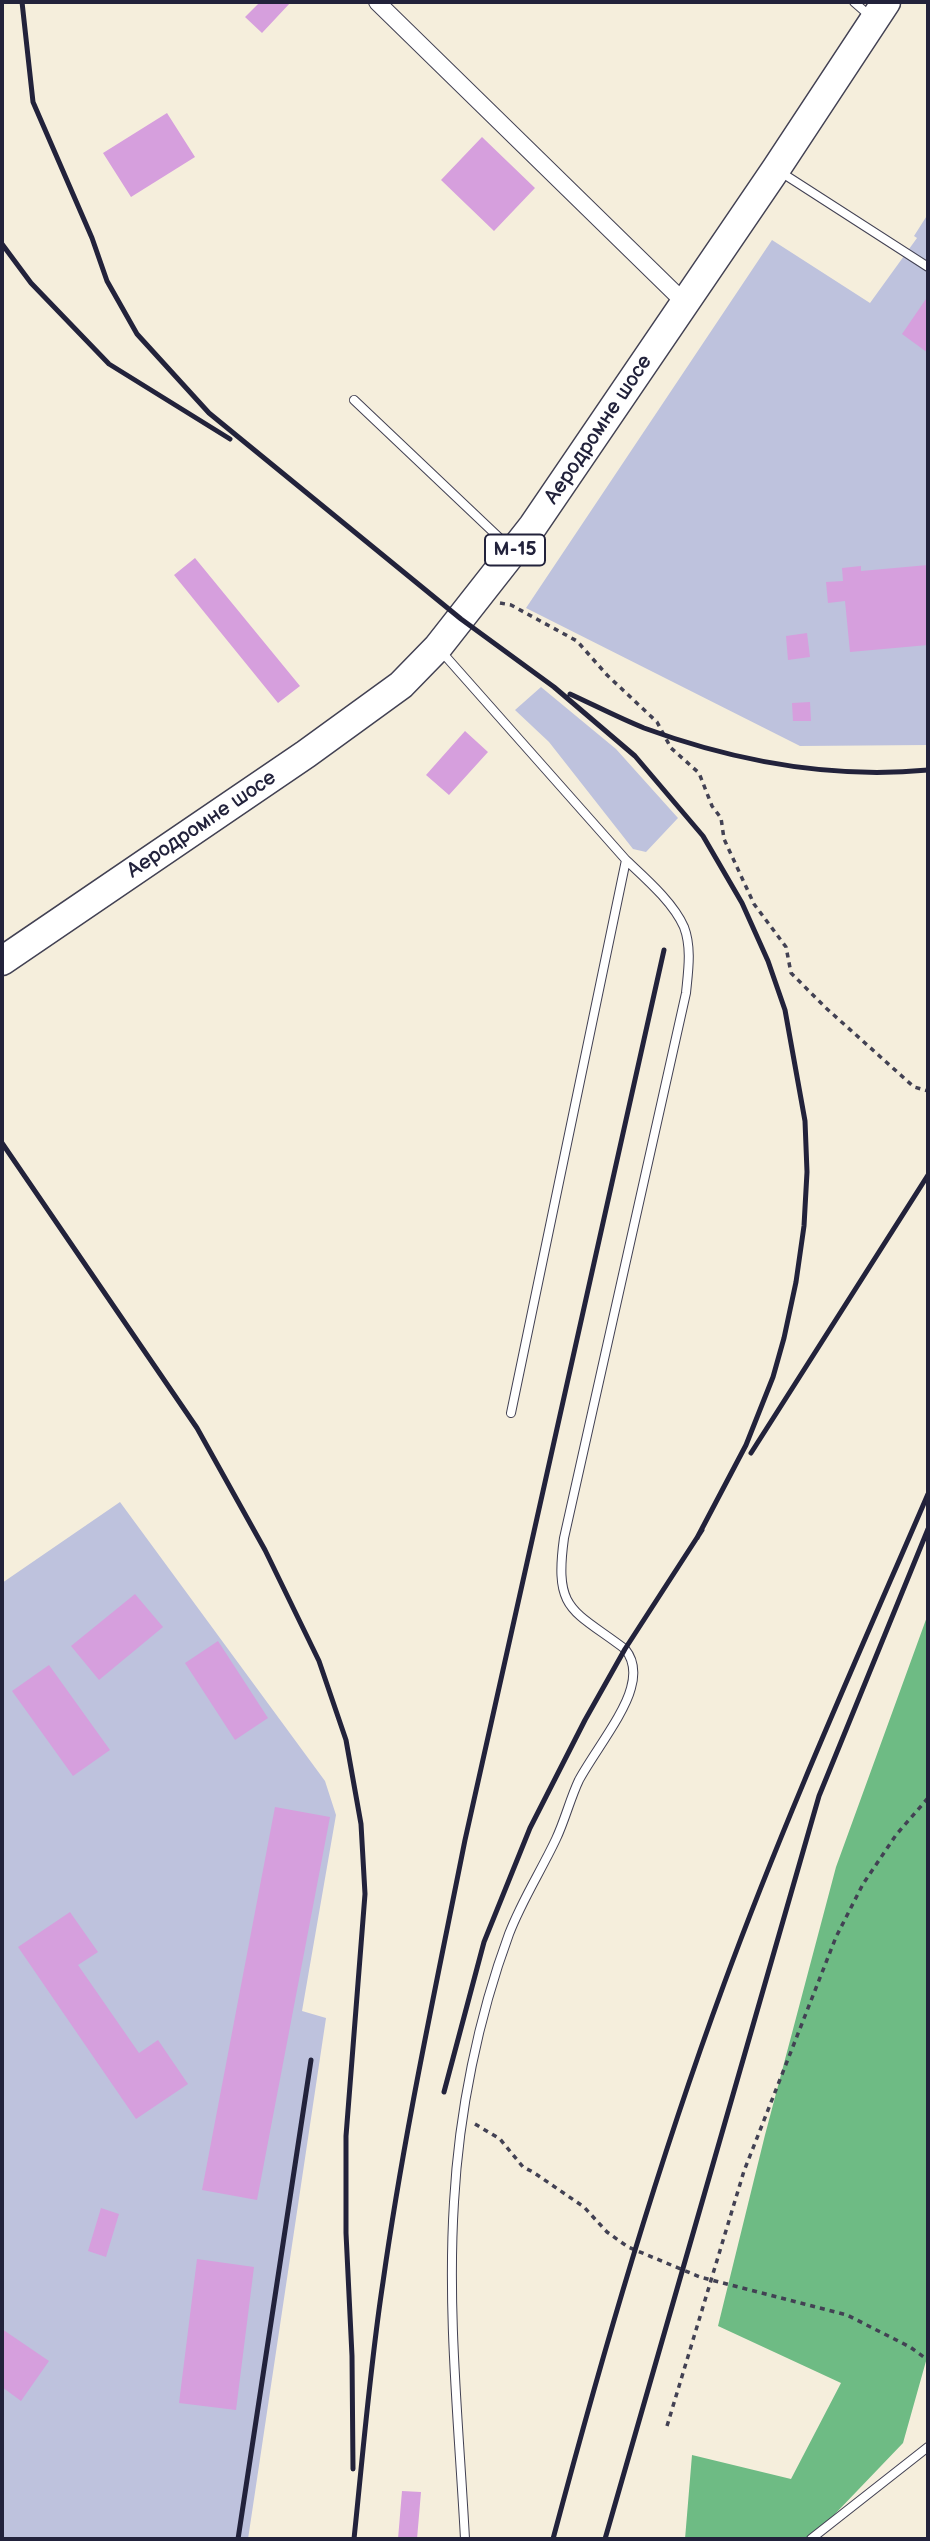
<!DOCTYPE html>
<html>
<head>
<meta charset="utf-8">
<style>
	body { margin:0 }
	#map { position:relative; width:930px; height:2541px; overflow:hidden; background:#f5eedc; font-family:"Balsamiq Sans",sans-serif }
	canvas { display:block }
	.frame { position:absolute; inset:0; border:4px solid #22223b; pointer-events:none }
</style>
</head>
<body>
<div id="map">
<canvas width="930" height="2541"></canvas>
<div class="frame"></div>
</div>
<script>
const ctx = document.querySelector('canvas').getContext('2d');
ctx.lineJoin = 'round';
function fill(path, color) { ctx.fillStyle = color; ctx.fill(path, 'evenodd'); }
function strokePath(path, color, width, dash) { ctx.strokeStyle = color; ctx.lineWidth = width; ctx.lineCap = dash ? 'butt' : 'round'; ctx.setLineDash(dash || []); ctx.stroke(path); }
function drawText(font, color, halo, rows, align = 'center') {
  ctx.font = font + ' "Balsamiq Sans",sans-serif'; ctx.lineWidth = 7; ctx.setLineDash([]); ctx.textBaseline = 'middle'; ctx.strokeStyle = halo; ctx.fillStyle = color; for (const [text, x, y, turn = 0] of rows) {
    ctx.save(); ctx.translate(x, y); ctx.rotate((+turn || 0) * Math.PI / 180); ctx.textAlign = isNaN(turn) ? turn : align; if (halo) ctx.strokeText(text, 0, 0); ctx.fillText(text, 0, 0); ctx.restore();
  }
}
const industrial = new Path2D(`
	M928,214V745L800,746L526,608L772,240L870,303L917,238L914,236Z
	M541,687L616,749L678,818L646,852L633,849L549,742L515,710Z
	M120,1502L325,1781L336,1815L302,2011L326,2018L248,2539H2V1583Z`);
const forest = new Path2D(`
	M928,1614V2354L903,2443L811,2539H685L692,2455L791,2479L841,2383L718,2326L765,2135L836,1867Z`);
const building = new Path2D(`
	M260,2H291L262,33L245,17Z
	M167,113L195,157L131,197L103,153Z
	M482,137L535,188L494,231L441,180Z
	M928,296V353L902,334Z
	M195,558L300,686L278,703L174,575Z
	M928,565V645L850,652L845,601L828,603L826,582L843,581L842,568L861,566V571Z
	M807,633L810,657L788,660L786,636Z
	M810,702L811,721H793L792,703Z
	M465,731L488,752L449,795L426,775Z
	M135,1594L163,1627L99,1680L71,1646Z
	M218,1641L268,1718L235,1740L185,1663Z
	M49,1665L110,1750L73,1776L12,1691Z
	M275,1807L330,1817L257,2200L202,2190Z
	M70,1912L98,1952L78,1965L139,2053L158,2040L188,2084L136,2119L18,1947Z
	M101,2208L119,2214L106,2257L88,2251Z
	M197,2259L254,2267L236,2410L179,2403Z
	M2,2329L49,2361L21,2401L2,2387Z
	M402,2491L421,2492L417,2539H398Z`);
const path = new Path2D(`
	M500,603L511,605L577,641L607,675L657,722L671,748L699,773L712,806L721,818L724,839L754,904L786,947L791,973L826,1008L914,1087L928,1091
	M475,2124L500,2139L523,2167L533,2172L584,2207L607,2232L628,2247L700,2277L847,2315L910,2347L928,2360
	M667,2426L744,2171L836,1937L863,1884L896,1835L928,1798`);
const lane = new Path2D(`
	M854,2L870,16
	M779,171L928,267
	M354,400L509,547
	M440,650L626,860L511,1413
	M465,2539C459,2427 447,2314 454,2202C459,2112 478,2018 509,1934C522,1900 541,1871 556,1839C565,1820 570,1799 579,1780C593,1754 624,1715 631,1688C635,1674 634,1660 625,1649C572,1609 554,1611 564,1538L686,993C688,972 692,948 684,927C673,902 645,878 626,860
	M811,2539L928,2447`);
const street = new Path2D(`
	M377,2L685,303`);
const highway = new Path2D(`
	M2,961L306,754L401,685L438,647L533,526L776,169L886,2`);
const rail = new Path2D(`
	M22,2L33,102L92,238L107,281L137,334L209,413L461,619L554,687L635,756L703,836L742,903L768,961L785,1010L805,1121L807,1172L804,1226L796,1282L784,1338L773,1377L746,1445L697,1538
	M2,244L31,283L109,364L230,439
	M570,694C594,705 619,718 644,728C734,761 832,779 928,770
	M2,1143L197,1428L265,1550L319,1661L346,1740L361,1824L365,1894L346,2136V2233L352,2356L353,2469
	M751,1453L928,1175
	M444,2092L484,1942L530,1828L585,1720L625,1649L702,1530
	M238,2539L311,2060
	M354,2539C363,2453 370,2367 383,2282C404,2133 436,1986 465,1840L664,950
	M553,2539C603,2352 657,2166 724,1984C785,1818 858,1656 928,1494
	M605,2539L819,1796L928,1529`);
const shields = [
	[515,550,60]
];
const shieldNames = [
	["М-15",515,550]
];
const streetNames = [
	["Аеродромне шосе",599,430,-56],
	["Аеродромне шосе",202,825,-34]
];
fill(industrial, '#bec2dd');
fill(forest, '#6ebb84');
fill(building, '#d69fdd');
strokePath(lane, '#424153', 10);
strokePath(street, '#424153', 18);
strokePath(highway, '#424153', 31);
strokePath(path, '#424153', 3.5, [5, 5]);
strokePath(lane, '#fff', 8);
strokePath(street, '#fff', 16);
strokePath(highway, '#fff', 28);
strokePath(rail, '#22223b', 5);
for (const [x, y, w] of shields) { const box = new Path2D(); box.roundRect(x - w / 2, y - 15.5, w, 31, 5); ctx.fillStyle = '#fff'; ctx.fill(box); strokePath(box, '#22223b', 2); }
drawText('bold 19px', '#22223b', null, shieldNames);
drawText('21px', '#22223b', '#fff', streetNames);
</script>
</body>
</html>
